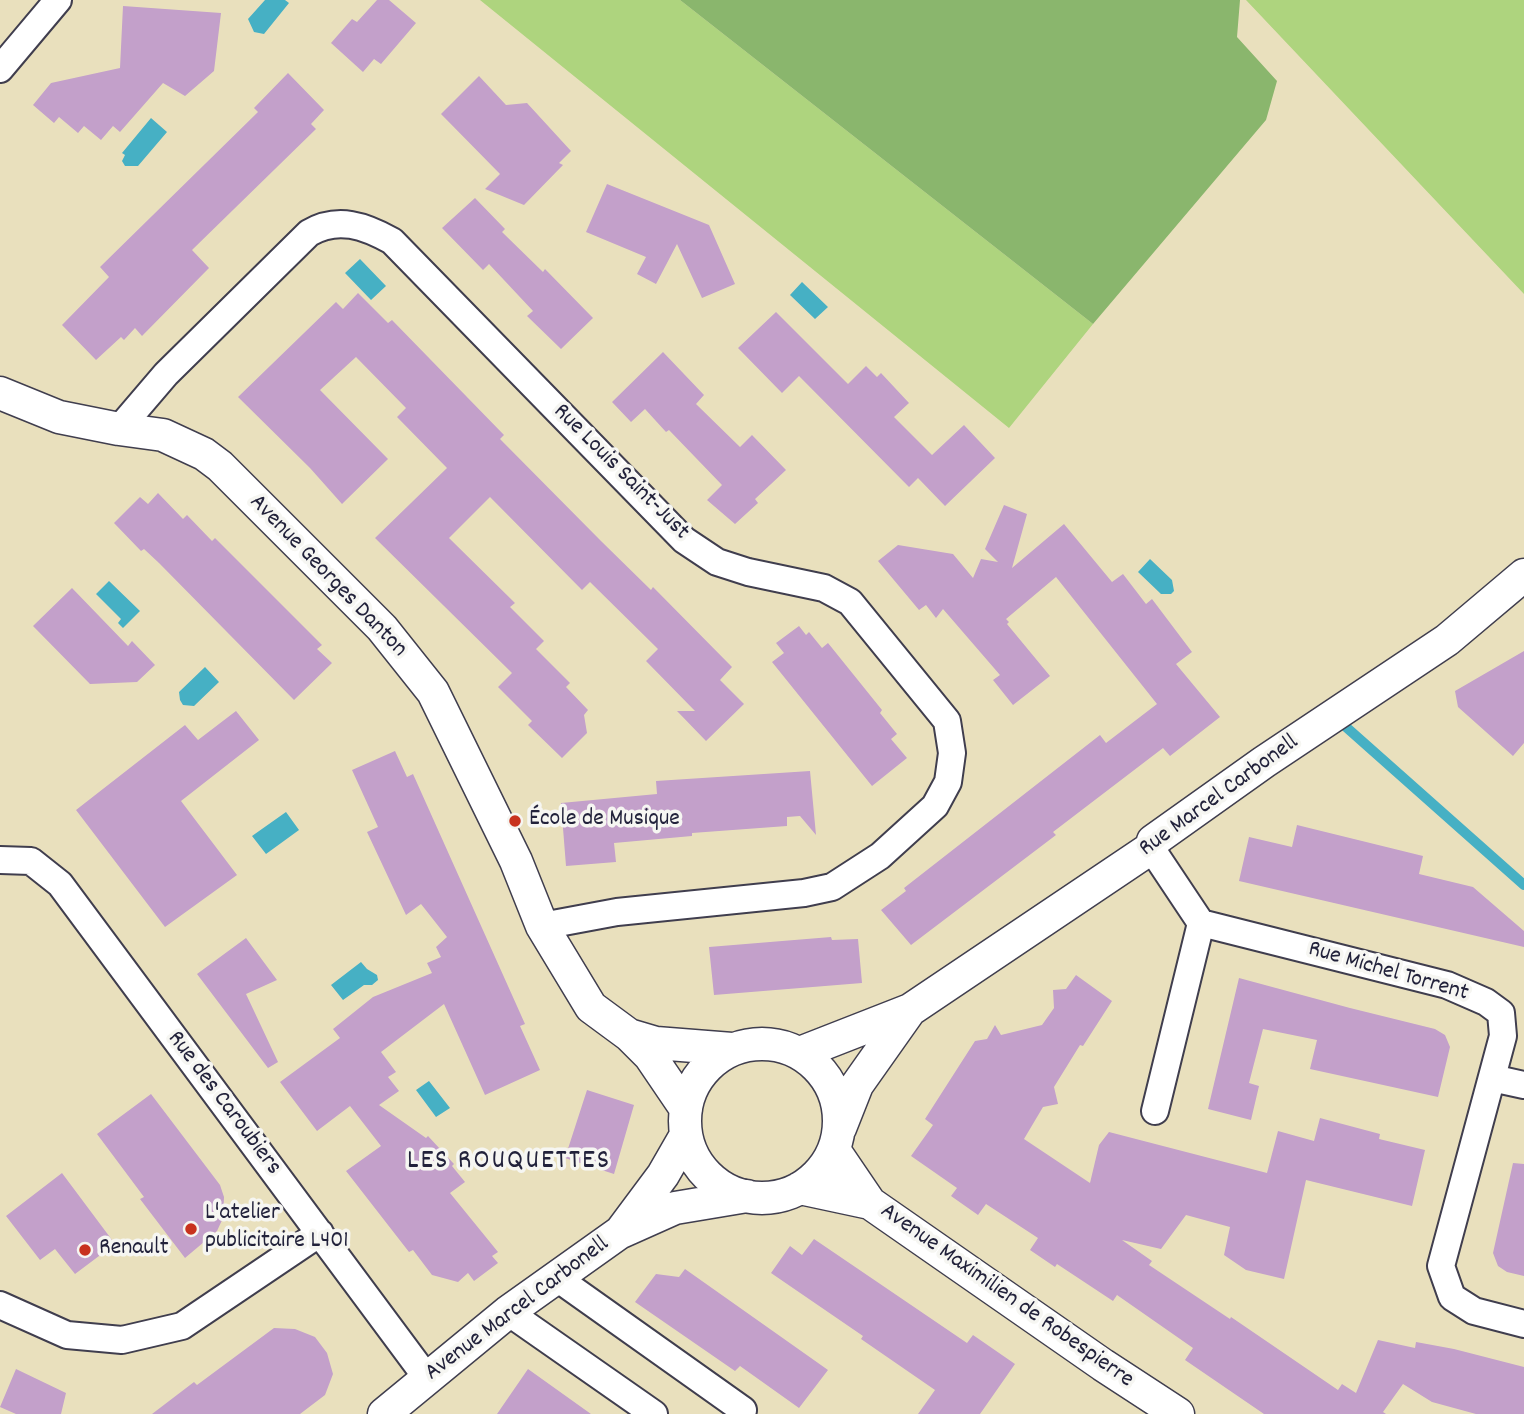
<!DOCTYPE html>
<html>
<head>
<meta charset="utf-8">
<style>
	body { margin:0 }
	canvas { display:block; background:#e9e0bd }
</style>
</head>
<body>
<canvas width="1524" height="1414"></canvas>
<script>
const ctx = document.querySelector('canvas').getContext('2d');
ctx.lineJoin = 'round';
function fill(path, color) { ctx.fillStyle = color; ctx.fill(path, 'evenodd'); }
function strokePath(path, color, width, dash) { ctx.strokeStyle = color; ctx.lineWidth = width; ctx.lineCap = dash ? 'butt' : 'round'; ctx.setLineDash(dash || []); ctx.stroke(path); }
function drawText(font, color, halo, rows, align = 'center') {
  ctx.font = font + ' Dekko,sans-serif'; ctx.lineWidth = 7; ctx.setLineDash([]); ctx.textBaseline = 'middle'; ctx.strokeStyle = halo; ctx.fillStyle = color; for (const [text, x, y, turn = 0] of rows) {
    ctx.save(); ctx.translate(x, y); ctx.rotate((+turn || 0) * Math.PI / 180); ctx.textAlign = isNaN(turn) ? turn : align; if (halo) ctx.strokeText(text, 0, 0); ctx.fillText(text, 0, 0); ctx.restore();
  }
}
const green = new Path2D(`
	M480,0H680L1093,324L1009,428Z
	M1246,0H1524V294Z`);
const forest = new Path2D(`
	M680,0H1240L1237,37L1277,81L1266,120L1093,324Z`);
const water = new Path2D(`
	M265,0H285L289,3L264,34L254,32L248,19Z
	M151,118L167,132L138,166H125L122,161L125,155L122,153Z
	M360,259L386,286L371,300L345,273Z
	M802,282L828,307L815,319L790,295Z
	M1150,559L1172,580L1174,591L1171,594H1161L1138,572Z
	M109,581L140,611L123,628L118,623L121,619L96,594Z
	M205,667L219,682L194,706L183,705L180,700L179,692Z
	M286,812L299,830L266,854L252,836Z
	M361,962L367,969L377,975L378,980L372,985H364L343,1000L331,985Z
	M429,1081L450,1108L436,1117L416,1090Z`);
const stream = new Path2D(`
	M1346,727L1524,885`);
const building = new Path2D(`
	M377,0H389L416,23L381,64L374,59L363,72L331,43L352,19L357,22Z
	M123,6L221,13L214,71L185,96L163,83L120,132L113,126L101,140L84,126L78,133L59,117L54,123L33,105L51,83L120,68Z
	M288,73L324,110L311,124L316,129L192,250L209,268L142,336L135,328L124,340L121,337L96,360L62,325L109,277L100,267L258,112L254,108Z
	M479,76L506,105L527,103L571,151L559,163L563,165L524,205L485,189L500,174L441,114Z
	M607,184L709,225L735,284L702,298L677,244L656,284L637,274L646,257L586,232Z
	M475,198L505,229L502,232L543,272L545,269L593,318L561,349L527,316L533,311L489,264L483,270L442,228Z
	M358,293L388,323L392,320L504,435L500,439L601,541L651,590L653,587L732,667L720,680L744,704L706,741L677,711H695L646,661L658,649L590,582L582,590L490,497L449,538L515,603L510,607L544,641L536,649L570,683L566,687L588,710L584,715L587,733L562,758L528,725L532,721L498,687L512,673L375,538L447,468L397,417L406,408L356,357L320,390L388,459L342,504L310,468L238,397L336,302L343,309Z
	M776,312L848,384L866,366L877,377L881,373L909,403L894,417L932,455L964,425L995,458L945,506L918,478L909,487L799,376L782,393L738,348Z
	M663,352L704,395L696,404L740,447L752,435L786,470L755,499L758,503L735,524L707,500L722,485L669,430L666,432L645,409L631,422L612,402Z
	M158,493L183,519L187,515L212,541L215,538L322,645L317,649L332,663L294,700L159,563L144,549L141,551L114,523L140,497L148,504Z
	M1004,505L1027,514L1012,568L1064,524L1112,582L1123,574L1146,604L1152,599L1192,652L1176,664L1220,717L1170,756L1163,748L1053,832L1056,835L911,945L881,910L906,891L904,888L1100,735L1106,743L1157,704L1056,577L1006,619L1009,622L1007,624L1050,676L1013,705L993,680L1000,675L943,609L936,618L926,605L919,610L878,561L898,545L953,554L973,578L981,559L998,562L985,549Z
	M72,588L128,646L132,641L155,665L137,682L90,684L33,626Z
	M799,626L806,635L809,632L822,648L828,643L882,710L880,713L897,734L891,739L907,758L872,786L772,662L784,653L776,643Z
	M1524,651V743L1513,756L1458,707L1455,691Z
	M236,711L259,740L181,801L237,875L165,927L76,810L185,725L198,740Z
	M395,751L407,777L413,774L525,1024L520,1026L540,1070L485,1095L444,1004L381,1052L396,1072L388,1077L399,1091L379,1105L426,1138L428,1136L454,1164L452,1166L465,1182L450,1193L498,1252L492,1256L498,1263L474,1281L468,1273L458,1282L432,1275L413,1250L409,1252L346,1171L381,1146L350,1106L317,1131L280,1082L340,1038L333,1029L373,997L432,973L427,963L441,957L436,947L447,937L421,904L406,915L367,832L378,827L352,770Z
	M810,771L816,835L800,816L787,817V826L692,833V836L614,843L616,862L566,866L561,803L657,794L656,781Z
	M1297,825L1423,856L1419,874L1473,887L1524,931V947L1239,881L1249,837L1292,847Z
	M831,937L832,940L858,939L862,983L714,995L709,947Z
	M246,938L277,980L246,994L278,1062L268,1068L197,974Z
	M1076,975L1112,1001L1083,1046L1080,1045L1054,1087L1058,1104L1043,1107L1024,1139L1090,1183L1099,1145L1109,1132L1267,1173L1278,1131L1314,1141L1320,1118L1380,1134L1379,1139L1425,1150L1412,1206L1306,1180L1284,1279L1246,1270L1224,1255L1230,1227L1186,1215L1161,1249L1122,1240L1152,1261L1149,1265L1230,1319L1231,1317L1338,1390L1342,1384L1356,1393L1378,1340L1415,1348L1416,1342L1454,1349L1524,1367V1414H1476L1432,1402L1403,1384L1383,1412L1386,1414H1264L1185,1360L1193,1348L1117,1295L1113,1301L1057,1264L1055,1267L1030,1250L1038,1238L986,1204L978,1215L951,1196L957,1188L911,1156L933,1125L925,1119L975,1041L987,1039L995,1025L1001,1035L1042,1025L1054,1008L1053,990L1066,989Z
	M1239,978L1350,1008L1435,1029L1445,1035L1450,1047L1438,1097L1310,1069L1317,1040L1263,1029L1249,1083L1259,1086L1251,1120L1208,1109Z
	M587,1090L634,1105L614,1174L565,1158Z
	M151,1094L220,1185L224,1197L223,1218L217,1231L185,1258L140,1199L144,1197L97,1134Z
	M1513,1163L1524,1164V1276L1507,1272L1498,1266L1493,1253Z
	M62,1173L115,1244L75,1274L55,1249L40,1260L6,1216Z
	M814,1239L967,1343L973,1335L1015,1364L980,1414H918L935,1390L861,1339L863,1336L771,1273L790,1246L802,1255Z
	M685,1269L828,1370L799,1408L740,1366L735,1371L635,1302L656,1274L679,1277Z
	M274,1328L295,1329L315,1337L327,1353L333,1374L325,1395L300,1414H152L194,1382L197,1385Z
	M16,1369L66,1393L61,1414H16L0,1407Z
	M528,1369L591,1414H497Z`);
const minor = new Path2D(`
	M0,69L58,0
	M119,429L166,374L309,233C338,216 365,226 392,241L684,540L717,562L748,572L824,588L850,602L947,721L952,753L948,782L935,806L880,856L832,887L804,893L617,912L542,926
	M1151,848L1201,923L1447,985L1486,1002L1501,1013L1503,1036L1441,1266L1452,1297L1474,1311L1524,1324
	M0,860L31,861L60,884L427,1378
	M1492,1078L1524,1085
	M1155,1111L1201,923
	M557,1278L743,1410L739,1414
	M0,1305L67,1335L122,1340L182,1326L320,1233
	M508,1312L654,1414`);
const tertiary = new Path2D(`
	M0,393L59,417L119,429L163,435L204,454L220,466L382,628L433,692L516,861L542,926L591,1007L629,1035L650,1056L686,1109
	M629,1035L656,1043L732,1049
	M685 1121a77 77 0 1 1 154 0a77 77 0 1 1-154 0Z
	M800,1053L910,1010L1151,848L1153,841L1264,762L1447,640L1524,575
	M840,1128L857,1085L910,1010
	M834,1150L870,1203L1103,1365L1178,1414
	M800,1188L870,1203
	M622,1230L663,1175L686,1135
	M384,1414L508,1312L619,1233L675,1208L747,1196`);
const markers = [
	[515,821,7,"#c8321e"],
	[191,1229,7,"#c8321e"],
	[85,1250,7,"#c8321e"]
];
const streetNames = [
	["Rue Louis Saint-Just",620,473,45],
	["Avenue Georges Danton",327,577,46],
	["Rue Marcel Carbonell",1220,797,-36],
	["Rue Michel Torrent",1388,973,16],
	["Rue des Caroubiers",223,1104,53],
	["Avenue Maximilien de Robespierre",1006,1297,35],
	["Avenue Marcel Carbonell",518,1310,-37]
];
const poiNames = [
	["École de Musique",529,821],
	["L'atelier",205,1215],
	["publicitaire L401",205,1243],
	["Renault",99,1250]
];
const quarterNames = [
	["LES ROUQUETTES",509,1163]
];
fill(green, '#aed47e');
fill(forest, '#8ab66d');
fill(water, '#46b0c4');
strokePath(stream, '#46b0c4', 10);
fill(building, '#c3a0ca');
strokePath(minor, '#403e4e', 30);
strokePath(tertiary, '#403e4e', 35);
strokePath(minor, '#fff', 26);
strokePath(tertiary, '#fff', 32);
for (const [x, y, r, color] of markers) { const dot = new Path2D(); dot.arc(x, y, r, 0, 2 * Math.PI); ctx.fillStyle = color; ctx.fill(dot); strokePath(dot, '#f6f6f2', 2.5); }
drawText('24px', '#22223b', '#f6f6f2', streetNames);
drawText('24px', '#22223b', '#f6f6f2', poiNames, 'left');
ctx.letterSpacing = '2px';
drawText('28px', '#22223b', '#f6f6f2', quarterNames);
ctx.letterSpacing = '0px';
</script>
</body>
</html>
